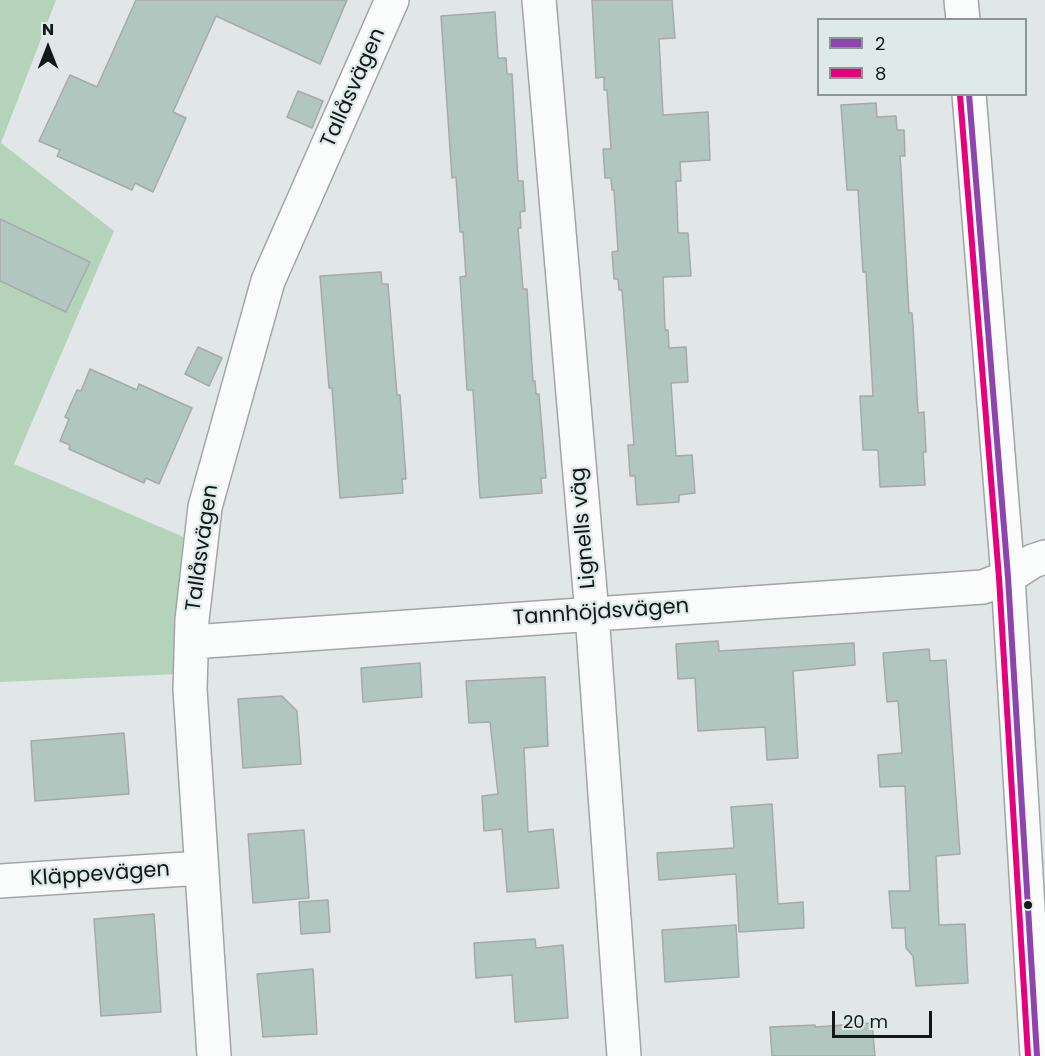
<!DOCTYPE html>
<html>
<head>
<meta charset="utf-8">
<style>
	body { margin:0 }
	#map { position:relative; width:1045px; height:1056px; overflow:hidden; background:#e0e7e6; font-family:Poppins,sans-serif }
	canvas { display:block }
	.legend { position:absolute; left:817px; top:18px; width:210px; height:78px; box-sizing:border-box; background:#ddeae8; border:2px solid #8c9694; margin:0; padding:8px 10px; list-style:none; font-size:18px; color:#131817 }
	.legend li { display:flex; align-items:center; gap:12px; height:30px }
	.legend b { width:30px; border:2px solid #8c9694 }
	.north { position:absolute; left:18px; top:18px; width:60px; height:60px; -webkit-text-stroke:4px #ddeae8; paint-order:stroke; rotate:0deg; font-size:16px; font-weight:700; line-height:24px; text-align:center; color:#131817 }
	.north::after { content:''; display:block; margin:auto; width:21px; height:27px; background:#131817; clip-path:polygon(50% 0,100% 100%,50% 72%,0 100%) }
	.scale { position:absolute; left:832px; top:1011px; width:100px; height:27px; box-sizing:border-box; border:3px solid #131817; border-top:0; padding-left:8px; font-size:18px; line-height:21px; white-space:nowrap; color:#131817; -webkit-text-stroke:4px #ddeae8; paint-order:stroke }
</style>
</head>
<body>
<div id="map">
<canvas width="1045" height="1056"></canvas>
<ul class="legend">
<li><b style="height:8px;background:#8e44ad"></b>2</li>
<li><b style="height:8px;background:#e5007d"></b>8</li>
</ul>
<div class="north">N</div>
<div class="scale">20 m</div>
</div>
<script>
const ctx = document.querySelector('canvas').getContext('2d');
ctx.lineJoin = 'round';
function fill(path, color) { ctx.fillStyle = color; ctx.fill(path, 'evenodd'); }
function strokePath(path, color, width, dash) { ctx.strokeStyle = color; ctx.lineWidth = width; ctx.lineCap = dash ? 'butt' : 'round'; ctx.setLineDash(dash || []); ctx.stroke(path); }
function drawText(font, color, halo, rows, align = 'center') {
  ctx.font = font + ' Poppins,sans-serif'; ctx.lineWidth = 4.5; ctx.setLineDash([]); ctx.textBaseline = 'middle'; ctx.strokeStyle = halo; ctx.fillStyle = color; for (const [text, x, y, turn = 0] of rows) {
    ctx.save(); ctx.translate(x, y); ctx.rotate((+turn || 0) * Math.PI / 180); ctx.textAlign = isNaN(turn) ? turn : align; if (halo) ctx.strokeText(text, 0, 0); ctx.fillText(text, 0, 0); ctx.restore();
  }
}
const green = new Path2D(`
	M0,0H56L1,143L114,231L14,464L188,539L179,674L0,682Z`);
const building = new Path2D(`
	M136,0H347L320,64L216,16L173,112L186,118L153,192L135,183L132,190L57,156L60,150L39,141L70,75L97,87Z
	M592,0H672L675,38L659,39L663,115L708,112L710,160L680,162L681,181H676L678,233H688L691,276L663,277L665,330H668L669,348L686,347L688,382L671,383L676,456L692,455L695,493L679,495V502L637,505L635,476H630L628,445H634L622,290H619L618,279H614L612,252L618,251L614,190H612L611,178H605L603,149H611L607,90H604V77L596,78Z
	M495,12L498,58H506L507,74H512L518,181H523L525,211L520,212L521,228H518L523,289H527L533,381H535L536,394H539L546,478H541L542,493L480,498L473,390H467L460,277L466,276L463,232H460L456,177L452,178L441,16Z
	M298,91L323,101L312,128L287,117Z
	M876,103L877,117L896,116L897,130H904L905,156H900L901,170L909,313H912L913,326L918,413L924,412L926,452H923L925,485L880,487L878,450H863L860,396H873L866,272H863L858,190H847L841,105Z
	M0,219L90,262L66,312L0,281Z
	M381,272L382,284H388L397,395H400L406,479H402L403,493L340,498L332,388H329L320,276Z
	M198,347L222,358L209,386L185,374Z
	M90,369L137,390L139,384L192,408L159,484L146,478L144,483L69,449L70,445L60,441L69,419L65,417L77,390L81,391Z
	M718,641L719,651L854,643L855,665L793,671L798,758L767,760L765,727L698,731L695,678L678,679L676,644Z
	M929,649L930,661L946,660L960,854L936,856L939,925L965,924L968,983L916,986L913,956L906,948L905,928H892L889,891H910L905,786L880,787L878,755L902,753L898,701L887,702L883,653Z
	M420,663L422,697L363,702L361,668Z
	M545,677L548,746L524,748L528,832L553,829L559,888L507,892L502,829L484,831L482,796L498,794L490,722L469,723L466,681Z
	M282,696L297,711L301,764L243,768L238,699Z
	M124,733L129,794L35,801L31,741Z
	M772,804L778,904L803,902L804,928L739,932L736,874L659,880L657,853L734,848L731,807Z
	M304,830L309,898L253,903L248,834Z
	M328,900L330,932L301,934L299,902Z
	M154,914L161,1012L101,1016L94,919Z
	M736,925L739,977L665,982L662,930Z
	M535,939L536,948L563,945L568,1018L515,1022L512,975L476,978L474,943Z
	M313,969L317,1034L263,1037L257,974Z
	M872,1023L875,1056H772L770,1027L815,1025V1027Z`);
const street = new Path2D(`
	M539,0L592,614L624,1056
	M192,642L983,587L1008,577L1033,561L1045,557
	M0,881L201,868
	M214,1056L190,689L192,620L205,507L268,281L392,0`);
const secondary = new Path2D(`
	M961,0L963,20
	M969,94L1008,577L1037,1056`);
const bus1 = new Path2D(`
	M969,94L1008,577L1037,1056`);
const bus2 = new Path2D(`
	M960,95L999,578L1028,1056`);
const markers = [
	[1028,905,5,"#131817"]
];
const streetNames = [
	["Tallåsvägen",354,88,-66],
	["Lignells väg",584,528,-95],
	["Tallåsvägen",203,548,-82],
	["Tannhöjdsvägen",601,613,-4],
	["Kläppevägen",100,875,-4]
];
fill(green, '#b5d3bb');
fill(building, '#b2c6c0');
strokePath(building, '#a5aaa8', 1.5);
strokePath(street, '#a1a6a5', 36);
strokePath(secondary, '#a1a6a5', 36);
strokePath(street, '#fafbfb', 33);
strokePath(secondary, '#fafbfb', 33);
strokePath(bus1, '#8e44ad', 6);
strokePath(bus2, '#e5007d', 6);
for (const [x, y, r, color] of markers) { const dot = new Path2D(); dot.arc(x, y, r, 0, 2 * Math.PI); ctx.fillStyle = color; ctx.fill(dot); strokePath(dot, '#ddeae8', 2); }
drawText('21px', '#131817', '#ddeae8', streetNames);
</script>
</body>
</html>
